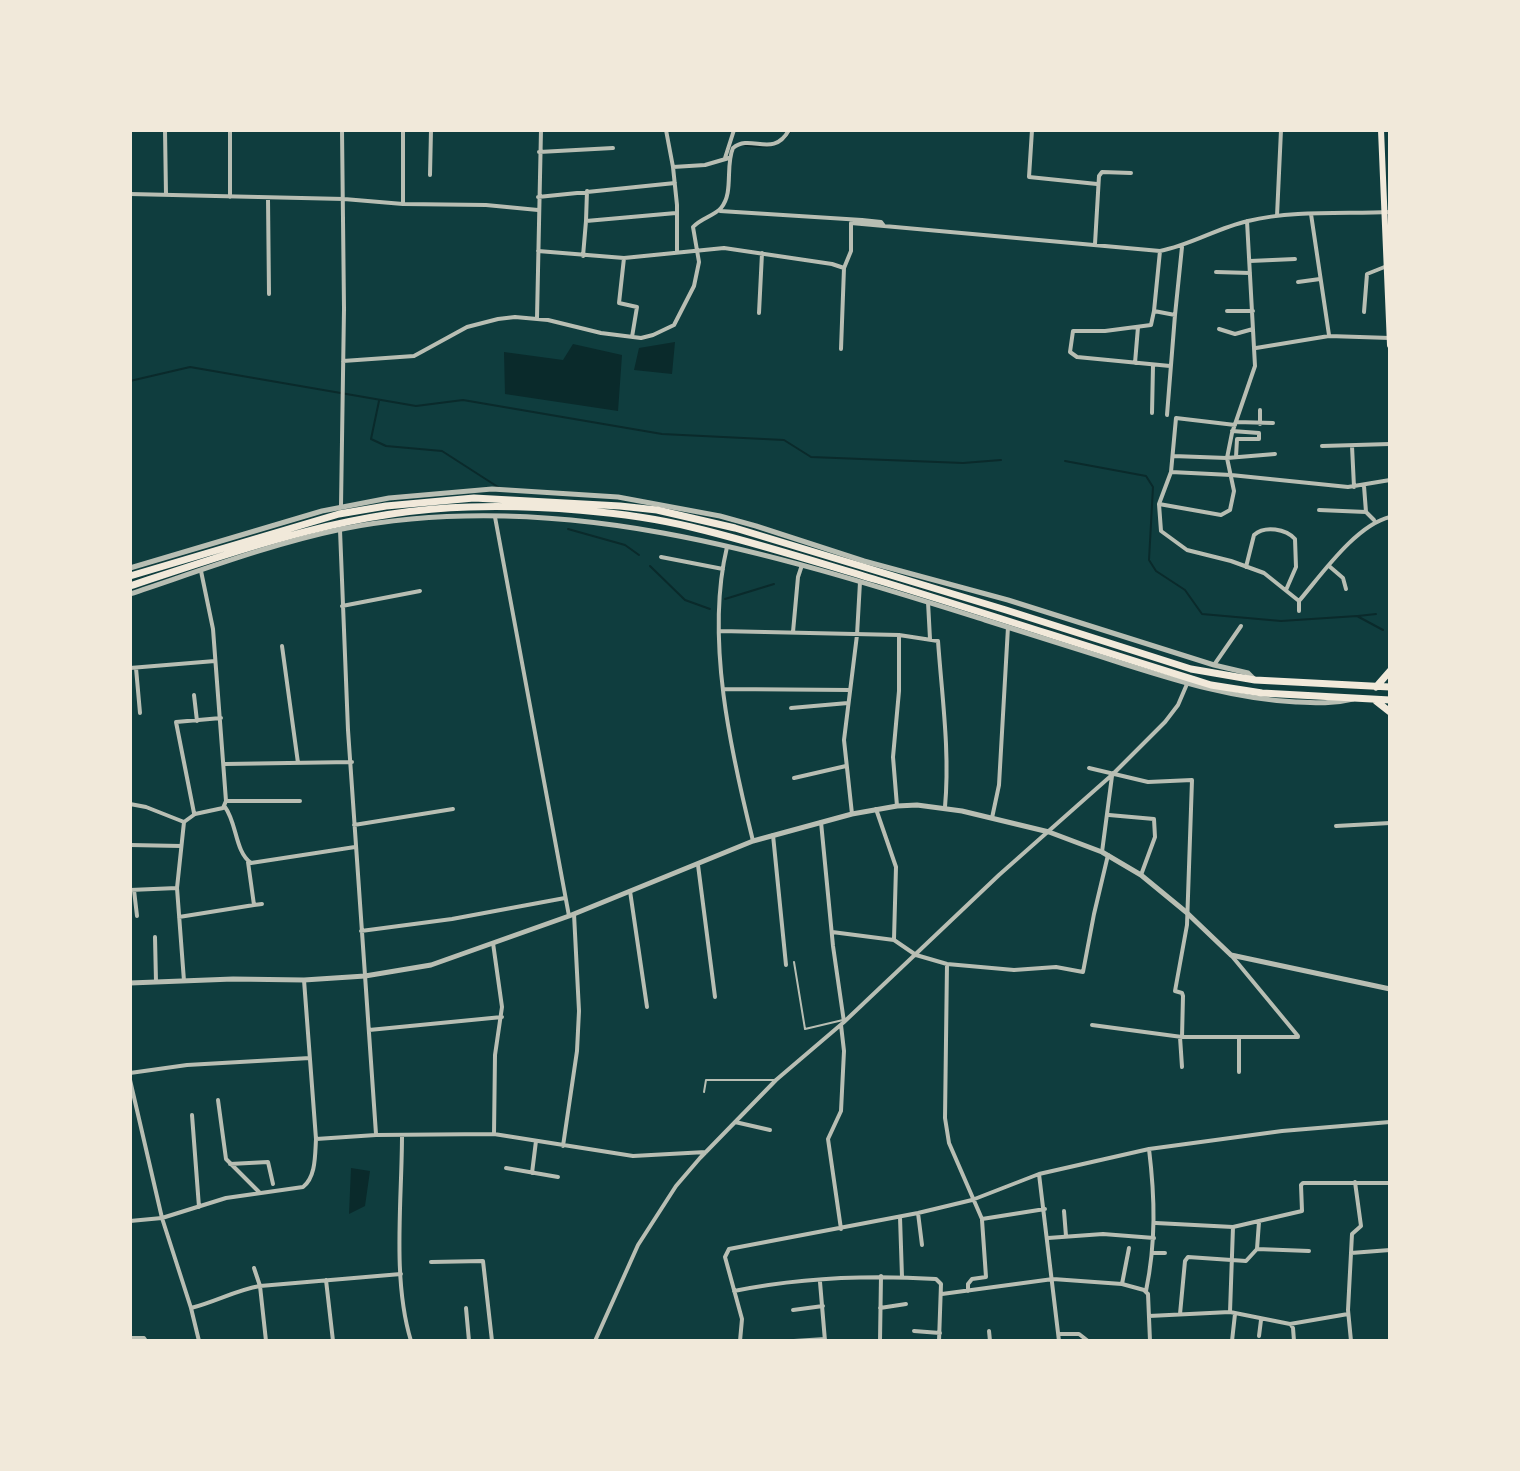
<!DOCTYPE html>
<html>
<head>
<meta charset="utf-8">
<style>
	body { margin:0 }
	#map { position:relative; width:1520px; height:1471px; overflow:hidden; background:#0f3d3e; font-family:"DM Sans",sans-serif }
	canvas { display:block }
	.frame { position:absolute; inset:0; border:132px solid #f1e9da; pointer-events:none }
</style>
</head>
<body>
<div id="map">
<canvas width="1520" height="1471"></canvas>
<div class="frame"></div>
</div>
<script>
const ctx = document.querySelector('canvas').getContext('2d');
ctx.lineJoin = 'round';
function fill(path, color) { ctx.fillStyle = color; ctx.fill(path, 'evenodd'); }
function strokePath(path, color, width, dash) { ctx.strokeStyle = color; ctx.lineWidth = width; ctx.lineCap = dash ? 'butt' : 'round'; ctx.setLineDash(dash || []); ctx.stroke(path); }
const water = new Path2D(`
	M675,342L672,374L634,370L639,348Z
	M573,344L622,355L618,411L505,394L504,352L563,360Z
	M351,1168L370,1171L365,1206L349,1214Z`);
const stream = new Path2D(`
	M744,145C764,148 780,149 791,130
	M130,381L190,367L416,406L463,400L662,434L784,440L811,457L963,463L1001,460
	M379,401L371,439L386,446L442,451L498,487
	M1065,461L1146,476L1153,487L1149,560L1156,571L1185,590L1202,614L1281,621L1357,616L1383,630
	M568,529L625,545L639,555
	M650,566L685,600L710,609
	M725,599L774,584
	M1358,616L1376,614`);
const service = new Path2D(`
	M794,962L805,1029L843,1020
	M704,1092L706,1080H775`);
const minor = new Path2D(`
	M165,130L166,195
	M230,130V197
	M403,130V204
	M666,130L673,167
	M1032,130L1029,177L1097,184
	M539,152L613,148
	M725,158L734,130
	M430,175L431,130
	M587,191L586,221L676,213
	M130,194L344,199L403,204L486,205L538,210
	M538,197L675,183
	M268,198L269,294
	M720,211L862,220L881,222L884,226
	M1311,214L1329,335
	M1277,216L1281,130
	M1095,244L1099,176L1102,172L1131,173
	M538,251L624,258L724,248L832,264L844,268L841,349
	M1160,251L1154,311L1175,315L1167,415
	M677,253V205L673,167L705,165L729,158
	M583,256L586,221
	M624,258L619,303L637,307L632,337
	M1250,261L1295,259
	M844,268L851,251V223L1160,251C1191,245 1217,228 1248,221C1293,210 1344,214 1390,212
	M1216,272L1250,273
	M1298,282L1320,279
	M1154,311L1151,325L1105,331H1073L1070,352L1077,357L1170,366
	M1227,311H1253
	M1364,312L1367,274L1387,266
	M759,313L762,253
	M1175,315L1182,247
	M537,318L541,130
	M1219,329L1235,334L1253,329
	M1256,348L1329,336L1390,338
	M343,361L414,356L467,327L498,319L515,317L548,320L601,333L641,338L653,335L674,325L694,286L699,262L693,227C701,218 714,216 721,208C734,193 725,166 733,148C751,133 773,159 789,130
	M1135,363L1138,327
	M1152,413L1153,366
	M1236,422L1273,423
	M1260,424V410
	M1235,425L1176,418L1171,472L1159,504L1161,531L1187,550L1231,561L1264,573L1299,601C1322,574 1356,525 1390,517
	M1232,431L1259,433V439
	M1322,446L1390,444
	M1352,446L1354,487
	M1173,456L1227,458L1275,454
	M1236,457L1237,439H1259
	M1171,472L1231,475L1348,487L1390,480
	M1364,486L1366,512L1374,520
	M1159,504L1221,515L1230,510L1234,491L1227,458L1232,433L1255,366L1247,221
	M341,506L344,309L342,130
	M1319,510L1366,512
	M495,517L569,916
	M340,530L348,730L376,1134
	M727,547C705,638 731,752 753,841
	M661,557L723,569
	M1329,566L1343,578L1346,589
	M1246,567L1254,535C1265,525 1286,529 1295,539L1296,567L1286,590
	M1299,601V611
	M928,602L930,639
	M342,606L420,591
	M720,631L899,635L938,641C942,697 950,752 945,807
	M793,632L798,577L802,565
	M282,646L298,763
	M1214,665L1241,626
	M130,668L215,661
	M136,668L140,713
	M724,689L850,690
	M194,695L197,721
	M791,708L848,703
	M225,764L352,762
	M1089,768L1148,782L1192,780L1187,925L1175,991L1182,993L1183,996L1182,1037
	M794,778L846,766
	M226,801H300
	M130,804L146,807L184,822
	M897,806L893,757L899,691V635
	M225,807C237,823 235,852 251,863L355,847
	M876,809L896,867L894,939
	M194,813L176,722L221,718
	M852,814L844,740L857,635L860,582
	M1109,815L1154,819L1155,837L1141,875
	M992,818L999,785L1008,627
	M184,822L195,814L223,808L226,801L213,629L201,571
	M821,822L833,946L844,1022
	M354,825L453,809
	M1336,826L1390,823
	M773,835L786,965
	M130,845L181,846
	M1102,852L1112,776
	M698,865L715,997
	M130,890L177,888
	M134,890L137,916
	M630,891L647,1007
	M254,905L262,904
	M179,917L254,905L248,862
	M361,931L452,919L565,898
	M832,932L894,940L916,955L947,964L1014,970L1056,967L1083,972L1094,914L1108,855
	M155,937L156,982
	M493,943L502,1007L495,1055L494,1134
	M1231,955L1298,1036
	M947,964L945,1118L949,1143L982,1219L1045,1209
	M304,980L316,1139
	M184,981L177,888L184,822
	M1092,1025L1182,1037H1298
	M369,1030L502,1017
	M1180,1037L1182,1067
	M1239,1072V1037
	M130,1073L187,1065L310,1058
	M130,1080L162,1218L191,1308L199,1341
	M218,1100L226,1159L260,1193
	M192,1115L199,1207
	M735,1122L770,1130
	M402,1135C402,1200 392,1279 411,1341
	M563,1146L577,1051L579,1011L574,914
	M230,1164L268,1162L273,1184
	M506,1168L558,1177
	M532,1173L536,1141
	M1039,1174L1059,1341
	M1064,1211L1066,1236
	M918,1213L922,1245
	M900,1217L902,1277
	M130,1221L162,1218L226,1198L303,1187C316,1177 315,1155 316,1139L376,1135L494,1134L633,1156L706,1152
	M1156,1223L1233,1227L1302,1211L1301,1185L1303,1183H1390
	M841,1229L828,1139L841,1111L844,1051L841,1025
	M1048,1238L1103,1234L1154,1238
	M1257,1249L1259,1222
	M1153,1253H1165
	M1351,1253L1390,1250
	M431,1262L483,1261L492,1341
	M254,1268L260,1286L266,1341
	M326,1280L333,1341
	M820,1282L825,1341
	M1122,1284L1129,1248
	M734,1291C798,1278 871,1275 936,1279L941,1284L939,1341
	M968,1291V1284L972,1279L986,1277L982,1220
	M1146,1291C1156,1242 1155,1198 1149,1149
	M942,1294L1053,1279L1122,1284L1144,1290L1148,1294L1150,1341
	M191,1308C215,1302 236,1290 260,1286L401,1274
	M466,1308L469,1341
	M880,1308L906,1304
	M793,1310L823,1306
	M1230,1312L1233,1227
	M1180,1314L1185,1261L1188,1257L1246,1261L1257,1249L1309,1251
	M1149,1316L1230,1312L1290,1324L1348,1314
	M1291,1325L1293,1328L1294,1341
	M914,1331L940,1333
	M989,1331L990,1341
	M1059,1334H1079L1088,1341
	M1259,1336L1261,1320
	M130,1338H144L146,1341
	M595,1341L638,1245L676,1186L700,1158L776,1080L844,1022L999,875L1113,774L1165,722L1178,705L1187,684
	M740,1341L742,1319L725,1257L729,1249L918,1213L972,1200L1039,1174L1149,1149L1282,1131L1390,1122
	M794,1341L825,1339
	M880,1341L881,1276
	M1232,1341L1235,1314
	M1351,1341L1348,1310L1352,1234L1361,1226L1355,1182`);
const tertiary = new Path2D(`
	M130,568L322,511L389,498L492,489L618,497L720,516L756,526L864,561L1008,600L1214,665L1248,673L1255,680
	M130,594C199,571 270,544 342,529C562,486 777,555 985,620C1032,635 1078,649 1124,664C1181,682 1236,699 1296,702C1316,703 1333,704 1353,699
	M130,983L233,979L304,980L365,976L431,965L569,916L753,841L852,814L897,806L917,805L962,811L1049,832L1102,852L1141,875L1186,912L1231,955L1390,989`);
const secondary = new Path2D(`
	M1381,130L1390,345`);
const trunk = new Path2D(`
	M130,576L339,514L386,506L474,498L620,506L657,510L735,528L1006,610L1191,669L1255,680L1390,687
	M130,586C241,549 351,510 469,507C537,505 625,511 691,527C754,542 816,562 877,580C989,614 1100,651 1211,685L1262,693L1390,700
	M1376,687L1390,671
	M1376,701L1390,712`);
fill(water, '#0a2a2b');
strokePath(stream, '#0a2a2b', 2);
strokePath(service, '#b8beb3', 2);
strokePath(minor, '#b8beb3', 4);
strokePath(tertiary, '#b8beb3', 5);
strokePath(secondary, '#f1e9da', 6);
strokePath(trunk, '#f1e9da', 7);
</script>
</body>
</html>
